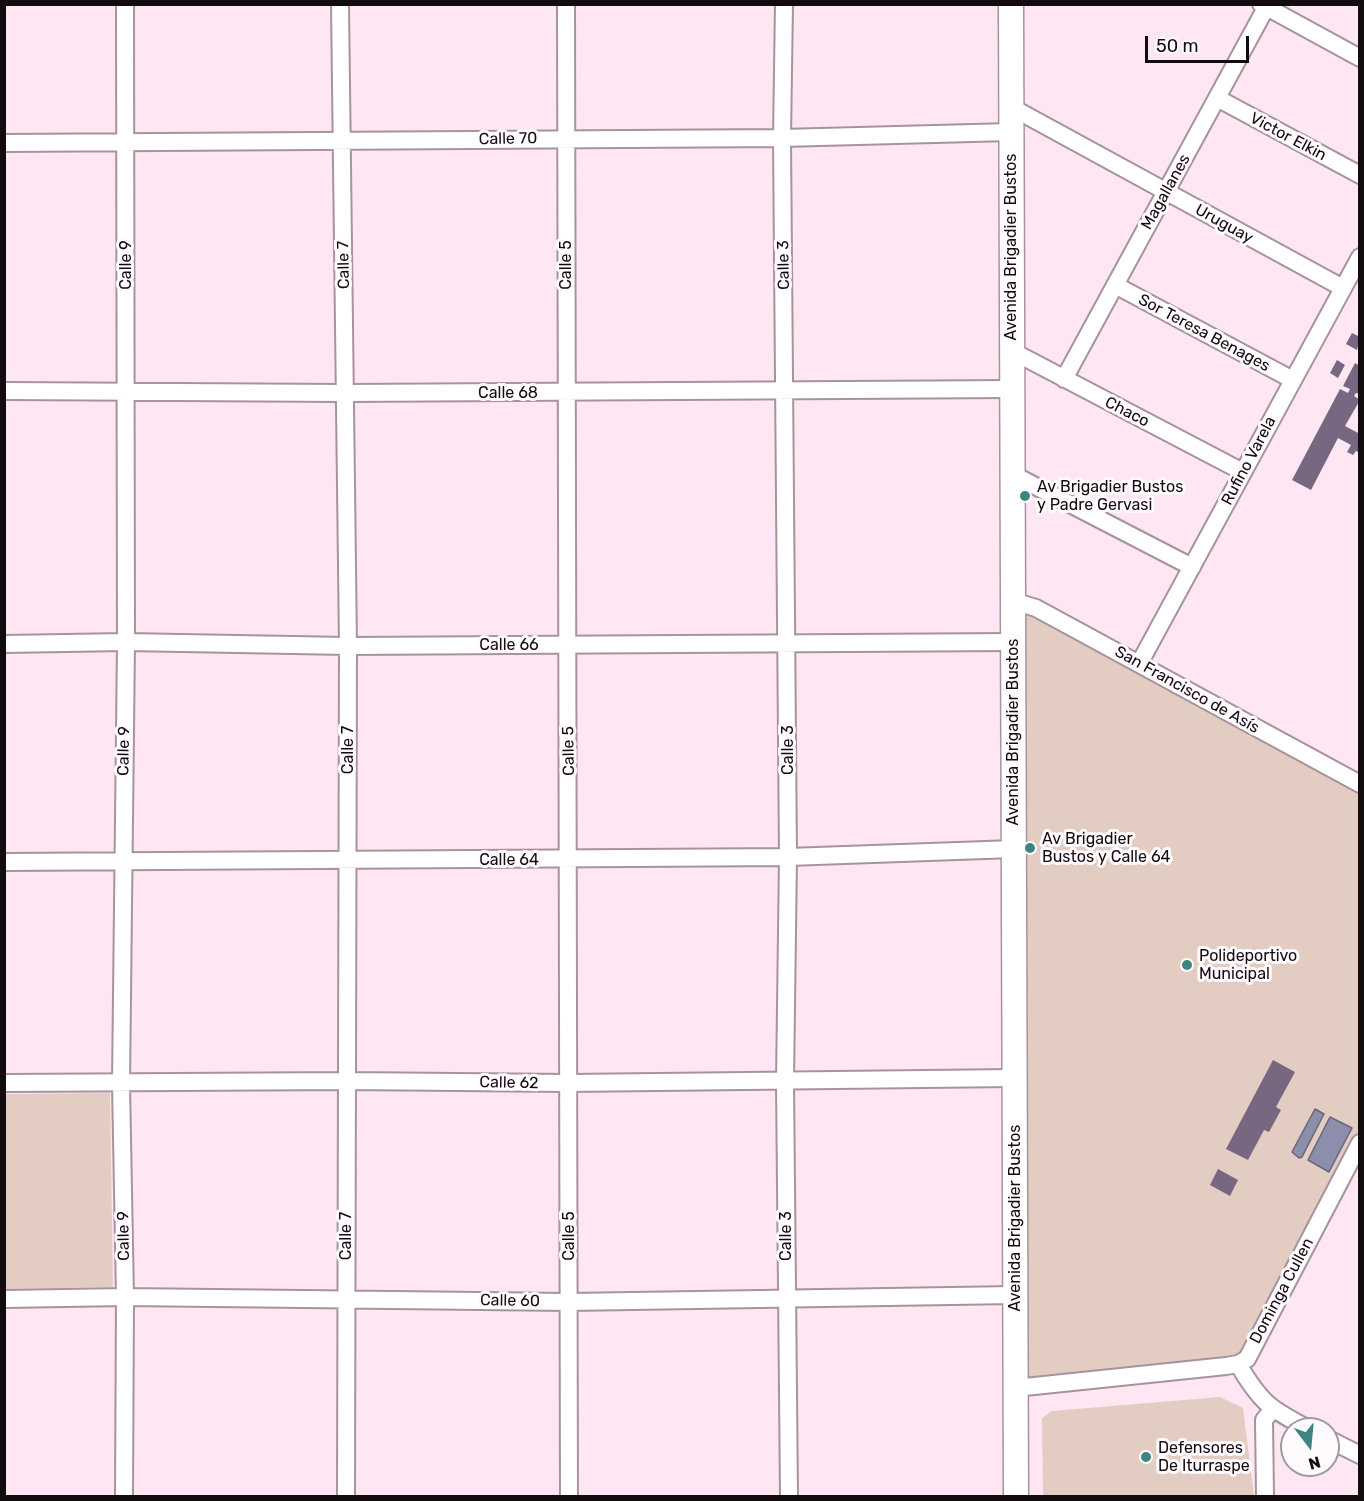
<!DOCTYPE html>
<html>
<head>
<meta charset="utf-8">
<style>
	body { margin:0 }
	#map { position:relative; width:1364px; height:1501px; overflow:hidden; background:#fee7f3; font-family:Rubik,sans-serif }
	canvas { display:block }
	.frame { position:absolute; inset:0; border:6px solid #130c0f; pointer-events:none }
	.north { position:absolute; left:1280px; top:1417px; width:60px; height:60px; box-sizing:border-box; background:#fffafd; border:2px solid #a19b9e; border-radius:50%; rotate:164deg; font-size:16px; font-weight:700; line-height:24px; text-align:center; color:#130c0f }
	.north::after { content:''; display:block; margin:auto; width:21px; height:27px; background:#3e8581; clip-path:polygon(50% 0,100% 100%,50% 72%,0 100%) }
	.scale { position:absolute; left:1145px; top:36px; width:104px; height:27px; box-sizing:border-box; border:3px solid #130c0f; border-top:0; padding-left:8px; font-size:18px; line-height:21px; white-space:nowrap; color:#130c0f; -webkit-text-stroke:4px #fffafd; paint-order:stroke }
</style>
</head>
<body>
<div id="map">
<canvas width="1364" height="1501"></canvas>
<div class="frame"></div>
<div class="north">N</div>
<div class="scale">50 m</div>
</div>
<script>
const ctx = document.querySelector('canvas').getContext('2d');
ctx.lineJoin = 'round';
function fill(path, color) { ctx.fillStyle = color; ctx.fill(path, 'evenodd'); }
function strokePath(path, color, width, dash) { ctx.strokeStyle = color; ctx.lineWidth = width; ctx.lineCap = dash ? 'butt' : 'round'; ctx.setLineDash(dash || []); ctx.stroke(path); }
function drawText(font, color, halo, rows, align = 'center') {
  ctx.font = font + ' Rubik,sans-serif'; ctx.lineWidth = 6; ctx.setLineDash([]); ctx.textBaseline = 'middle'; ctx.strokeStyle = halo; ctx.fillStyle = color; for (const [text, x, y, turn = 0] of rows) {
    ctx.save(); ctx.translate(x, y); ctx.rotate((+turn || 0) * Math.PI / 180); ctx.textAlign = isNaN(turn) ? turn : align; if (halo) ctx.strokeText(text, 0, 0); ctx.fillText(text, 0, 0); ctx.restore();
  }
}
const green = new Path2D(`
	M1013,601L1359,786V1143L1247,1358L1015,1388Z
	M110,1093L113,1287L5,1289V1094Z
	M1220,1397L1243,1408L1254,1496H1043L1042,1418L1052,1411Z`);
const water = new Path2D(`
	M1315,1109L1324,1114L1302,1157L1299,1158L1292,1152Z
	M1330,1117L1352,1128L1329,1172L1308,1160Z`);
const building = new Path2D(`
	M1352,333L1360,337L1357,350L1346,344Z
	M1337,360L1345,365L1338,378L1330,373Z
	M1355,363L1360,366V394L1356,393L1354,396L1360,400L1345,426L1360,434V453L1356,451L1353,455L1347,452L1351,445L1338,438L1311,490L1292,480L1340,389L1348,393L1350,389L1343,386Z
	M1273,1060L1295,1072L1276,1107L1281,1110L1269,1132L1264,1130L1248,1160L1226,1149Z
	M1218,1169L1238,1180L1230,1196L1210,1185Z`);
const street = new Path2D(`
	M340,4L348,646L346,1496
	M566,4L569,1496
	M784,4L782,138L788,857L785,1082L789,1496
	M1261,4L1360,58
	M1217,98L1360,175
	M1011,107L1343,288
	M4,143L782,138L1011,132
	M1115,285L1293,380
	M1012,351L1243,472
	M1064,379L1268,4
	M4,391L346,393L1012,389
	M1012,474L1192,567
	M1013,601L1036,608L1360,784
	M4,644L126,642L348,646L1013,642
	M1139,664L1360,257
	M4,862L788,857L1014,849
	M4,1083L347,1081L568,1083L1014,1078
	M4,1299L125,1297L569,1302L1015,1295
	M1238,1364C1261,1403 1270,1409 1309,1429
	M1015,1388L1226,1366L1238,1364L1247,1359L1360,1143
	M1328,1439L1360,1455
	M124,1496L125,1297L121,1084L126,642L125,4
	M1265,1496L1264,1420L1272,1410`);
const secondary = new Path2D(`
	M1011,4L1016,1496`);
const markers = [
	[1025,496,6,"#3e8581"],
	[1030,848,6,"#3e8581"],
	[1187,965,6,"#3e8581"],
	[1146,1457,6,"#3e8581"]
];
const streetNames = [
	["Victor Elkin",1288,137,28],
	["Calle 70",508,139,-1],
	["Magallanes",1166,192,-61],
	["Uruguay",1224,224,29],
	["Avenida Brigadier Bustos",1011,247,-90],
	["Calle 9",126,265,-90],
	["Calle 7",344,265,-91],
	["Calle 5",566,265,-90],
	["Calle 3",784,265,-91],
	["Sor Teresa Benages",1204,333,28],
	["Calle 68",508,393],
	["Chaco",1127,412,27],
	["Rufino Varela",1249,461,-62],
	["Calle 66",509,645],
	["San Francisco de Asís",1187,690,29],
	["Avenida Brigadier Bustos",1013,732,-90],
	["Calle 7",348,750,-90],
	["Calle 3",788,750,-90],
	["Calle 9",124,751,-89],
	["Calle 5",569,751,-91],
	["Calle 64",509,860],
	["Calle 62",509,1083,1],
	["Avenida Brigadier Bustos",1015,1218,-90],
	["Calle 9",124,1236,-91],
	["Calle 7",346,1236,-90],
	["Calle 5",569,1236,-90],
	["Calle 3",786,1236,-90],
	["Dominga Cullen",1282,1291,-62],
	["Calle 60",510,1301,1]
];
const poiNames = [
	["Av Brigadier Bustos",1037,487],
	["y Padre Gervasi",1037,505],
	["Av Brigadier",1042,839],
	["Bustos y Calle 64",1042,857],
	["Polideportivo",1199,956],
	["Municipal",1199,974],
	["Defensores",1158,1448],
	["De Iturraspe",1158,1466]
];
fill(green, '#e3ccc1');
fill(water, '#8d8eab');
strokePath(water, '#68677c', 1.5);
fill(building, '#786780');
strokePath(street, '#a7939d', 20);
strokePath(secondary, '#a7939d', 27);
strokePath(street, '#fff', 16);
strokePath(secondary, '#fff', 24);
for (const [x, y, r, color] of markers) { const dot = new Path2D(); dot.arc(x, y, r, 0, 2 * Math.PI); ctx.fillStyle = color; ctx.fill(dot); strokePath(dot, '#fffafd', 2); }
drawText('16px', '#130c0f', '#fffafd', streetNames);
drawText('16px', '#130c0f', '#fffafd', poiNames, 'left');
</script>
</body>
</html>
